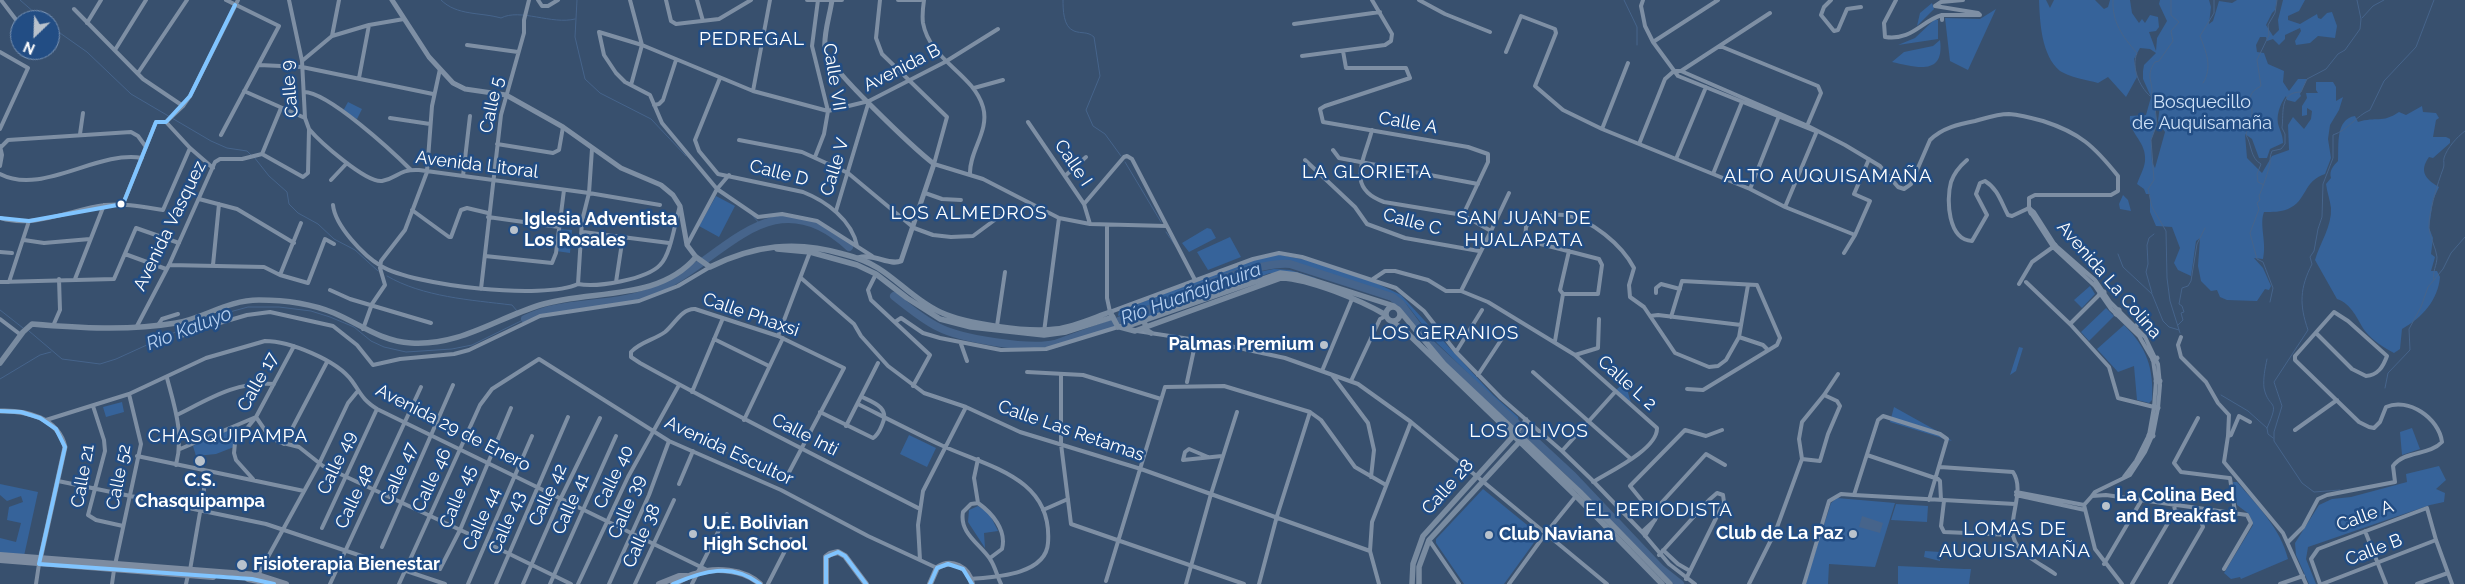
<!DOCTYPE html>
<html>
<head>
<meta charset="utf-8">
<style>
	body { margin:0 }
	#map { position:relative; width:2465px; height:584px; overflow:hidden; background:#38506e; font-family:Raleway,sans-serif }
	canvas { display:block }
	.north { position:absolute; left:10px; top:10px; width:50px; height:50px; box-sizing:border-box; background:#224d84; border:1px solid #7a94b5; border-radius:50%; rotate:204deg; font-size:14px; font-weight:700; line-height:20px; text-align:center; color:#fff }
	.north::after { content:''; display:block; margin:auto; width:18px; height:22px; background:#b9c2cc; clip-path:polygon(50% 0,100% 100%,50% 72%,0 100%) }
</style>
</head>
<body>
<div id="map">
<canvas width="2465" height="584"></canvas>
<div class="north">N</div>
</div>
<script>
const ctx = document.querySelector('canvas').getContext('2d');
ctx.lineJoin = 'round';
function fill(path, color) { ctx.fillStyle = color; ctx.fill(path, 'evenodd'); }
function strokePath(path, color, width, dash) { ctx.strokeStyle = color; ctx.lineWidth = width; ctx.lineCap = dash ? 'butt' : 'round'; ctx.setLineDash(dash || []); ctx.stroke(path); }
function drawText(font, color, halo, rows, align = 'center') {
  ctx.font = font + ' Raleway,sans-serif'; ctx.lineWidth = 5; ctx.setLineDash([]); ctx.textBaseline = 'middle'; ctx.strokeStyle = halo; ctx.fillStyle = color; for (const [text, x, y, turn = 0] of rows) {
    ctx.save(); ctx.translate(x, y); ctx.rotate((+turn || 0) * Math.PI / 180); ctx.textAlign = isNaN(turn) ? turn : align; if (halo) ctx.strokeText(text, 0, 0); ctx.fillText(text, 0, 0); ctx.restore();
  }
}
const green = new Path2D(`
	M2039,0H2046L2050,8L2054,0H2095L2104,9L2108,7L2110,0H2130L2132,13L2139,23L2142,19L2145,23L2150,15L2158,17L2159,27L2156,31L2149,32L2156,51L2157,38L2167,21L2159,4L2160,0H2209L2211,7L2209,24L2213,21L2219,1L2232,3L2237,0H2277L2275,10L2272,13L2266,25L2273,36L2279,30L2278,20L2283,0H2305L2299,11L2288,16V20L2300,24L2317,14L2318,18L2321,19L2327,13L2332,12L2337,26L2335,38L2318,36L2310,43L2296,45L2295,41L2301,31L2300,28L2285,35V39L2279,45L2273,39L2267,41L2266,37H2260L2256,45L2257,52L2264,53L2268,64L2284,71L2283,82L2289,91L2298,79H2307L2300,94L2301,96L2295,102L2287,100L2286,96C2280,104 2275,117 2279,127C2281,133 2283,136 2283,143L2270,149L2267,158H2259L2252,139L2245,134L2247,158L2262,173L2272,156L2289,150L2288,125L2293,117L2304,129L2311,119L2312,111L2307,108V115L2302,116V106L2307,98L2306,93H2318L2316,90V82H2333L2336,87V101L2343,97L2339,110L2330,125L2328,139L2331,158L2325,174C2303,181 2307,201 2288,209C2281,212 2272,212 2264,212C2259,225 2267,242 2263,259L2254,258L2263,268L2271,286L2269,290L2265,289L2257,301L2227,300L2220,297L2217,290L2211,291L2201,281L2198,266L2200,238L2196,241L2191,276L2178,270L2174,263L2180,248L2172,227L2156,226L2150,212V194H2146L2144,189L2137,184C2140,175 2146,166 2145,157C2145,141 2128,132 2130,116L2146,115L2151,97L2143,79V71L2144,65L2156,53L2150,49L2140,48L2134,59L2137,77L2126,97L2108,77L2098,83C2087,80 2069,77 2060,71C2041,55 2040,22 2039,0ZM2158,102L2160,105L2158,121L2165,132L2155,168L2152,162L2151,140L2157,124L2155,108Z
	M1932,3L1934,9L1917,26L1920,13Z
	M1996,9L1968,70L1950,61L1945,18L1980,19Z
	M1935,19L1938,20V39L1898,45L1915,38Z
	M1940,40C1945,77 1915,67 1892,62L1904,52L1933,46Z
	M348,102L362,109L357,119L343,111Z
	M2422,106L2423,112L2436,113L2439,118L2436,120L2433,137H2446L2450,139V143L2433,158L2429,157C2419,171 2425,179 2439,187L2433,200L2429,228L2433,238L2431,254L2435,257L2431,271H2437L2440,277C2438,300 2422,318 2402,329L2400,349L2394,353C2383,347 2373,341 2365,331C2357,319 2352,304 2337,299L2315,260C2320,243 2332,226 2331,208C2330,200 2327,192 2326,184L2331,178C2329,171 2333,166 2338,161C2339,146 2335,119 2355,116L2358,122C2377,116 2381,124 2399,112L2406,115Z
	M2123,195L2128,200L2131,211L2120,209L2119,204Z
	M716,196L735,206L719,237L699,226Z
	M1207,228L1211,229L1216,238L1189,252L1182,243Z
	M558,229L572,230L570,253L556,251Z
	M1230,237L1241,257L1208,270L1197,252Z
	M1275,254L1317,262L1376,283L1401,295L1493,395L1518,417L1519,423L1437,343L1407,305L1398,298L1293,263L1273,262L1118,316L1119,311L1263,256Z
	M1274,269L1290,270L1316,278L1314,281L1270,273L1118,328L1115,325L1259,272Z
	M2090,286L2095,294L2082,308L2074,300Z
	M2106,308L2114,316L2089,341L2081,332Z
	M2124,325C2147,347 2154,369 2152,400L2149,403L2137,400L2134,366L2118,372L2097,349Z
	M2019,347L2023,348L2016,371L2010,375Z
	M1625,382L1631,403L1616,390Z
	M122,402L124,412L106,417L103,407Z
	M1894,407L1946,436L1952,441L1890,422Z
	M231,428L233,430L231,433L239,437L234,447L216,454L196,456L193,446Z
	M2412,428L2420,449L2402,455L2400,432Z
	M909,435L936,448L927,467L900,454Z
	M2439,466L2446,480L2436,489L2445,493L2444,502L2430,505L2308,547L2306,559L2316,584H2309L2296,555L2295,543L2319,505L2332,499L2351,497L2407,482L2406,474Z
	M2233,482H2237C2257,505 2281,529 2288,559L2241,579L2240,577L2231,579L2224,573L2253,525L2249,514L2237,505Z
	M0,484L38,492L24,556L0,554V538L16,542L21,523L7,520L9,507L23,502L21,496L7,501L0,495Z
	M1483,489L1537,533L1538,537L1504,584H1464L1436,543V539Z
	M1837,498L1895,503L1875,567L1829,564L1828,584H1805L1831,503Z
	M1896,504L1928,506L1927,522L1891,520Z
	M978,506L989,513L998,531L984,533L985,548L968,522L969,510Z
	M1925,551L1940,552V561L1924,557Z
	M1898,566L1965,569H1971L1969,584H1898Z`);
const water = new Path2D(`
	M1862,516L1883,523L1880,533L1859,527Z`);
const stream = new Path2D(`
	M20,0L43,20
	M441,0C457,16 480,12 501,18C520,8 552,25 575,19
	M577,0L575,37L585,79L600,93L651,119L686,156
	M1063,0C1063,9 1063,27 1074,31C1082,34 1087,31 1094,37L1100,76L1086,110L1093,126L1105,134L1121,156
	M1624,0L1637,27V45
	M2113,0C2112,22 2122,36 2137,53C2131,67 2139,86 2150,96
	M2171,0V15L2179,22L2171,31L2173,41L2159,61L2155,62C2144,78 2155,82 2151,97L2154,101H2158L2155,108L2157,124L2151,140L2154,180L2148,189L2152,207L2166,231L2167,278L2170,301L2180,333
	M2362,18L2373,6L2384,0
	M50,26L87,52L131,94L211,141L227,148L247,151L251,155
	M2203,83C2213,67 2206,52 2200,36L2214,13V0
	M254,157L269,176L287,192L289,204L298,213L318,224L334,239L355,250L378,271
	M1125,162L1161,222
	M2264,185L2258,182L2257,174L2261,164C2250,158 2252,145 2246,135C2247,128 2251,121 2252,115C2253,100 2244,95 2261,86L2257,60L2269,35L2268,25L2275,13L2277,0
	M752,215L760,224
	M1166,232L1177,248
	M2118,254L2123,267L2152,294L2163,321L2169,327L2179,330
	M387,276C423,297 471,300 512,305L517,311
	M2434,280C2432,272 2437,265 2437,257C2436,248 2430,238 2429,228C2428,214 2438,182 2443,169C2445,165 2443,161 2444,158C2447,148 2457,137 2465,131
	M2152,293L2146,272L2148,264L2147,245L2149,238L2154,234
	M2270,302L2273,288L2263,262L2257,259L2250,233L2259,209L2257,203L2260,200L2259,196C2261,192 2270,167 2270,163C2270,158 2270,156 2272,151L2281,149L2285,144V134L2282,128C2284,112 2279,92 2301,92L2307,79L2326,69L2338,54L2345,50L2360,29L2361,19L2357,0
	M0,310L23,328
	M2178,325L2183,320L2181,313L2184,312L2182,306L2179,304L2182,288L2188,286L2191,281L2197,244L2205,228
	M29,331L62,359L100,364L116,359L204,319L248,307H279L311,311L330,317L354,327L371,341L384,347L406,352L452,349L472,345L525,319L523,317
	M0,379L40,355L51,352
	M2385,388L2388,373L2410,350L2409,329L2421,307L2428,287L2443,269L2451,253L2465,237
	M2221,395L2248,411L2267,428L2268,434L2273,438
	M2267,428C2281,397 2269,411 2264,388C2263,378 2265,369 2267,359
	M2340,490L2314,492L2302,483L2274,441V432L2282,406L2274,382L2308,330C2299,304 2300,288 2312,264L2310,257L2314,251L2318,229L2322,217L2323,184L2333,158V135C2348,130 2356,116 2370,110L2384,81L2416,47L2434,0`);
const river = new Path2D(`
	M894,296C908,307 922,319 938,327C961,339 1030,350 1055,344C1085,333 1115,323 1145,311C1181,296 1253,261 1290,264L1392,297L1401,304L1431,344L1573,476L1661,569L1680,584
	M525,319C534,315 544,311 554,309C585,302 618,304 648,293C720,268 768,172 849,247`);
const minor = new Path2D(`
	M1,0L17,21
	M538,0L542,6H548L558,0
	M630,0L642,45L631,85
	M666,0L671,21L676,24L719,19L751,0
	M697,0L703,21
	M807,0H842
	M880,0L876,38L882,54L947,117L934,164L983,179L1059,218L1090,224L1166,226
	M898,0H921
	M924,0C923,7 922,16 923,23C930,61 973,73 983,107C990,131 969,151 970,174
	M1419,0L1445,14L1490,32
	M1643,0L1641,6L1645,26L1653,42L1678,76L1815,131
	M1831,0L1824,7L1821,15L1834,31L1838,30L1847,9L1861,7
	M1896,0L1884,23L1885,37C1912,41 1921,21 1942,15
	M74,9L143,79L183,106
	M1942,20V15H1980L1978,13L1935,6L1941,2L1963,0
	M87,23L101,0
	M1294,24L1380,12
	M332,36L339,0
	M1653,42L1718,0
	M467,45L518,52
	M1720,46L1818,86L1821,93L1807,126
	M115,50L146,0
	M1343,51L1346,68H1406L1410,78L1325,106L1320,109L1323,122L1468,147L1488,154V162L1463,215
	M0,52L28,68L0,129
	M1506,52L1521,16L1555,29L1556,33L1535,86L1563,110L1602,129L1750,189L1785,207L1855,235
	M1302,56L1385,45L1391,41L1392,34L1372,0
	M302,61L332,36L369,25L404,19
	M259,65L302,67L433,94
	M1681,71L1770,13
	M138,73L187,0
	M359,78L369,25
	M720,78L695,140L699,151L718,174L803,192C826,201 852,220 857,246
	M974,88L1003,80
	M244,91L305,118
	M753,91L770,0
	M304,92C328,92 392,151 411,170
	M654,105L659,104L663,100L676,60
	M390,118L430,124
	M166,122L190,148L213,168
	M1028,122L1084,204L1090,224
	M309,129C320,142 366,183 382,181C398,178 398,169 419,170L589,193L660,205
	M1602,129L1628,63
	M1372,130C1364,161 1345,188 1384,202L1463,215L1491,231L1461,291
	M80,134L83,113
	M221,135L279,26L226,0
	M739,140L802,152L848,173L914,228L933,235L951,237L973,236L1000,216
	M497,144L553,153L559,150L563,127
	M1639,144L1665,79L1674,71H1681L1808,126L1845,145L1880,166L1898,187L1904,189L1911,184L1930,140C1942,128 1959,124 1975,121C1986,118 1997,114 2009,114C2020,115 2032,118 2043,121C2080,133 2094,146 2118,176V191L2111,195H2035L2029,198V208
	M0,148L8,140L131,132L138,136L146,147
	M592,149L589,193L582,221L578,284C597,288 647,279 660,265C671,255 675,221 680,206
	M1333,150L1339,158L1478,184
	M262,154L303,177L308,173L309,129L305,118L302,61L289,0
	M262,154L281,108
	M815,157L824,134L828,111L812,46L818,0
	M1676,159L1706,87
	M1305,160L1355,207L1367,224L1405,238L1479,251
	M1967,160C1960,166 1954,173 1951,182C1946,200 1948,240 1972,241L1987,215L1976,194L1980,183L1985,181C1998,189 2001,202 2008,215L2012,216L2029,208
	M0,166L2,155L0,146
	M0,174C42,196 97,150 142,158
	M1713,174L1742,102
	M1066,175L1086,157
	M463,176L470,116
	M331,180L347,163
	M1750,189L1779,116
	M925,193L942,199L961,200
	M199,199L237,209L294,243
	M123,204L156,122H166L183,106L190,96L238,0
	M1084,204L1124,157L1127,156L1132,159L1195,280
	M333,205C335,226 364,256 381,266C414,286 544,300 578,284
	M1785,207L1817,131
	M2029,208L2034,212L2055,245L2095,280L2110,302L2145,337L2158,364L2160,385L2158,408L2153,434L2145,452L2130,475L2095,492L2092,496
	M412,210L449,237H451L461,210L467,208L488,213
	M836,211L869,101
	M2031,213L2053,247L2095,286L2111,309L2139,336L2153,360L2156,381L2154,407L2149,435L2136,461L2124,477
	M488,217L559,227
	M0,218C35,229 71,209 105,205C125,203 144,207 163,210L190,148
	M1107,225V298L1110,312L1253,259L1279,253L1302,257L1396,288L1424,311L1456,352L1501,398L1562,451L1591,479L1642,532L1669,564L1695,584
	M1491,231L1509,193
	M583,232L669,243
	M24,240L44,243L90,239
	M687,245L717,189L729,175
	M0,252L12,253
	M1844,253L1855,235L1870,201L1854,194L1869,159
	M125,254L166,269
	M485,256L552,263L556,253L564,190
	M872,256L817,221L782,214L758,217L717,189L662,123L650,95L625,82L616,73L604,55L599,32L642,45L753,91L828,111L869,101L945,62L998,29
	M169,265L264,267L280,275L308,283L325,239L334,244
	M213,265L219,204
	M876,274L868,290L871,300L930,355L913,386
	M280,275L301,223
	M801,278L854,324L861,336L888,366L924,393L966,407L1020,432L1141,469L1370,551
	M75,279L104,205
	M1373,279L1385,271H1395L1428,280L1446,291H1461L1488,302L1575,355L1657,428C1658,449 1609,472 1593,482
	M0,282L114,279L136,228L179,243
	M9,282L29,221
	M616,282L623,236
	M2026,282L2070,324L2109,367L2118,398L2154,407
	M2019,284L2032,262L2053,247
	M481,289L501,115L524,33V20L529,0
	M330,290L350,299L431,323
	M1656,293V288L1661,284L1680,289
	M1563,294H1598L1602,265L1599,259L1525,240L1526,227L1534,216C1543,216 1555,214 1565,215C1591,219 1622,245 1634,268L1629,285L1630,297L1644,307L1675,353L1709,367L1718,366L1726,360L1739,337L1748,285
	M1563,294L1560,290L1569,251
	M1650,316L1658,315L1741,325
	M1671,317L1682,281L1757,285L1780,338L1777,345L1703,390L1687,389
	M0,319L21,335
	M895,322L901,318L923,333L940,338L1001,350L1046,349L1118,327
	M2070,324L2100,294
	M158,325L162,319L178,314
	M53,326L60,310L59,279
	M137,326L169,265L215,162L220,159H242L262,154
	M997,326L1005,272
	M363,329L372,304L385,285L380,268L381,261L405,230L427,172L432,106L440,69
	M1137,331L1216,343L1285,358L1358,384L1411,422L1607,584
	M1044,332L1059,218
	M181,336L206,327L247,315L270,312L333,326L357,345L373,365L400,359L454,354L469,350L540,316L639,301L678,286L710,267
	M778,336L810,252
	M1739,337L1763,345L1767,349
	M2181,337L2178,345L2181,357L2206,382L2218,403L2229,415L2228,436L2224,462L2283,533L2306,584
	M714,339L769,366
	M1555,341L1563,294
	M961,344L967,361
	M1456,352L1482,310
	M1575,355L1598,348L1599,319
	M1322,371L1352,299
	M1027,372L1083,375L1161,399
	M1533,372L1631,459
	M1061,374V444L1071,524L1244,584
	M1332,375L1368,423L1374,450L1371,477
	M1478,375L1505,334
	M167,378C175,408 184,434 176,465
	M1351,381L1380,319L1386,316
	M1187,382L1196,340
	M692,392L723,318
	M858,404C886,418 915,433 943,446C989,467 1053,478 1048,543C1046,575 994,577 971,579
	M93,406L104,440L105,451L88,515L96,520L123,526
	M820,412L873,438C878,435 880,430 882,425C890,408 875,403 862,397
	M177,415C211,398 234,382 274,384
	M2198,418L2174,463L2181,472L2229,478
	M46,420L129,394L206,358L265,341C289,341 337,360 352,381C362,395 362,399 377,409L707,570
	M744,420L783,338
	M846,426L878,363
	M2295,430L2337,400
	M1517,433L1526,419
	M2228,436L2231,435L2239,416L2250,422
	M284,444L327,362
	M180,449L256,417L269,436L279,442L299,447L323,466L469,534
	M1562,451L1615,392
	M1867,455L1938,479L1940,481L1941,500
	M137,456L304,491
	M1208,457L1189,449L1185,452L1183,460L1222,456
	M1802,459L1820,461L1828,434L1840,406L1837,401L1824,395
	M1940,467L2013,472C2027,493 2003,524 2017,545C2025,557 2044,566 2055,574
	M786,478L844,368L778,336L695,309C682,308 674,325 665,332C654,340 640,342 631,352V357L640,363C732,414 826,461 920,509
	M2230,478L2235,512
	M253,479L236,460L234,453L235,443L256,417L294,346
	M58,481L266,524L445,584
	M679,484L693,451
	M2016,492L2084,505
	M1854,495L1878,420L1883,416L1940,434L1947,439L1929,500
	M2016,495L2085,510
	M1944,501L1941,526L1944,532L2012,535
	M978,503L974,478L978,459
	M1043,510L1068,499
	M1653,512L1706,454L1725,465
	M1656,518L1630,486L1685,430L1706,436L1722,430
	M322,528L377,409
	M2365,531L2386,584
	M1642,532L1655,520
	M1645,536L1656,518
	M1429,540L1459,584
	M2288,542L2303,527L2318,499L2327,495L2395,482L2393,466C2405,450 2429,456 2442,442C2439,418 2408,397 2386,407L2380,422L2374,428L2369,427L2359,422L2295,360V356L2334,312L2348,321L2387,356C2383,367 2378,375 2366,376L2352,369L2317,334
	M487,543L571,584
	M382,547L453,385
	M1663,550L1678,564L1690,571
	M1659,555L1709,500L1717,493L1723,495L1724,502L1686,579
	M990,558L1002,549C1007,530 992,513 978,503L971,504L963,512C959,533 980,544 990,559C995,566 997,576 1001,584
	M920,560L918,525L923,491L966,407
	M2104,564L2141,501
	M115,565L141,444L129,394
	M440,569L460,530L511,408
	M190,570L207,472
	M258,575L319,464L348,403L357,392
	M1106,581L1165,387L1224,386L1310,412L1321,420L1355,467L1386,485
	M36,584L39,564
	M112,584L114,570
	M186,584L188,575
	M330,584L421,387
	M399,584L480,405L492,389L539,359L669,441L781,490L868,536L937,568
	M468,584L532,436
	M496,584L568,417
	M523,584L558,504L600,418
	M550,584L616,436
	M578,584L628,477L679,385
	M609,584L649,495L669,441
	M635,584L674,500
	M692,584L727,514
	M768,584L791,539
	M1186,584L1211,494L1237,412
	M1259,584L1277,516L1310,412
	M1379,584L1370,551L1372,522L1411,422
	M1509,584L1546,533L1576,496
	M1749,584L1776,530L1802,459L1799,439L1802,422L1824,395L1838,374
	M1804,584L1829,501L1841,494L1854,495L2015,504
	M2122,584L2095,549L2084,505L2092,496L2106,495L2247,515L2251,523L2224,569
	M2132,584L2175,511L2174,505
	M2170,584L2203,527L2200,518L2175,511
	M2280,584L2303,576
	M2320,584L2311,559L2318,549L2427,508L2436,540L2452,584
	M2322,584L2436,540
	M2417,584L2448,573`);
const tertiary = new Path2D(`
	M392,0L429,57L453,83L465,89L506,95L563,127L621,168L661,185L673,195L680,206L687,245L696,257
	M832,0C830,15 823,35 825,50C827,67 916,150 934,164L901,261C889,266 874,253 858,258
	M2029,208L2031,213
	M2053,247L2055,245
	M2100,294L2104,292
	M2116,314L2119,310
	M2133,329L2136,326
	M2153,360L2157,358
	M2156,381H2160
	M2154,407L2158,408
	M0,411C27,410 58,418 65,447L40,560
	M2149,435L2153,436`);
const secondary = new Path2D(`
	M777,249L810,252L857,265L876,274L907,298L940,319L971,327L1044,335L1066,332L1113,317
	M1386 314a7 7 0 1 1 14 0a7 7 0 1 1-14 0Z
	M1399,310L1444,364L1580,492L1670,584
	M1389,320L1403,329L1576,496L1662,584
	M1145,324L1146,330L1151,333
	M1118,327L1128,326L1280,273L1297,275L1394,306
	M1120,327L1135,331L1281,278C1310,279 1360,300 1386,315
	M0,363L23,332L32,324C79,328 129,331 176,323C205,318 227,300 259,300C283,300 312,304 334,313C360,324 380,341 411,343C460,346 495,319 540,305C591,289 658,302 696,257L710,267C754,245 796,240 843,254C855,257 867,261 878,268C899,281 916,301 940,312C966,324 1028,333 1056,329C1074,327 1093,318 1110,312L1118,327
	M1412,584L1413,564L1423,536L1515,434
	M1419,584V567L1429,540L1521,440`);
const primary = new Path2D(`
	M0,555L258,575L286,584
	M0,560L213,577
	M248,579L273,584
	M659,584L679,576H687
	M673,584C681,581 687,576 695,574C715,567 744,569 760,584
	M826,584V557L830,554L838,552L845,556L866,584
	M930,584L937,568C951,558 969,567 972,584`);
const bus1 = new Path2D(`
	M0,218L29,221L123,204L156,122H166L190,96L235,5
	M0,411L21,412L40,418L56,429L65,447L39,564L252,579L274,584
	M673,584C703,571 732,562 760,584
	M826,584V557L838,552L845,556L866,584
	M930,584L937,568L948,564L963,569L972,584`);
const markers = [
	[121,204,4.5,"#fff"],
	[514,230,5,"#b9c2cc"],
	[1324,345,5,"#b9c2cc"],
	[200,461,6,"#b9c2cc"],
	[2106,506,5,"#b9c2cc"],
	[693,534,5,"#b9c2cc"],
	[1853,534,5,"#b9c2cc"],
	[1489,535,5,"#b9c2cc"],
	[242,565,6,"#b9c2cc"]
];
const streetNames = [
	["Avenida B",902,68,-27],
	["Calle VII",834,77,81],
	["Calle 9",290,89,-95],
	["Calle 5",492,105,-78],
	["Calle A",1408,123,10],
	["Calle I",1073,163,56],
	["Avenida Litoral",477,165,7],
	["Calle V",835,167,-73],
	["Calle D",779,173,14],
	["Calle C",1412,222,15],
	["Avenida Vasquez",170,226,-64],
	["Avenida La Colina",2109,280,49],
	["Calle Phaxsi",751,315,19],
	["Calle 17",258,382,-61],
	["Calle L 2",1627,383,42],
	["Avenida 29 de Enero",453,428,27],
	["Calle Las Retamas",1071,431,19],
	["Calle Inti",805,435,27],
	["Avenida Escultor",729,451,25],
	["Calle 49",337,463,-65],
	["Calle 47",399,474,-66],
	["Calle 21",83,476,-80],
	["Calle 52",119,477,-79],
	["Calle 40",614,477,-64],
	["Calle 46",432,480,-65],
	["Calle 28",1448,487,-48],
	["Calle 42",548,495,-65],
	["Calle 48",355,497,-65],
	["Calle 45",458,497,-67],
	["Calle 41",571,504,-66],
	["Calle 39",627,507,-67],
	["Calle A",2365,516,-20],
	["Calle 44",482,519,-66],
	["Calle 43",507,523,-67],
	["Calle 38",642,536,-66],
	["Calle B",2374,550,-21]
];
const parkNames = [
	["Bosquecillo",2202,103],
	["de Auquisamaña",2202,124]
];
const poiNames = [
	["Iglesia Adventista",524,220],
	["Los Rosales",524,241],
	["Palmas Premium",1314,345,"right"],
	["C.S.",200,481,"center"],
	["Chasquipampa",200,502,"center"],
	["La Colina Bed",2116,496],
	["and Breakfast",2116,517],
	["U.E. Bolivian",703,524],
	["High School",703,545],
	["Club de La Paz",1843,534,"right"],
	["Club Naviana",1499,535],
	["Fisioterapia Bienestar",253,565]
];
const neighbourhoodNames = [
	["PEDREGAL",752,39],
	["LA GLORIETA",1367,172],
	["ALTO AUQUISAMAÑA",1828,176],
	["LOS ALMEDROS",969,213],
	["SAN JUAN DE",1524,218],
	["HUALAPATA",1524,240],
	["LOS GERANIOS",1445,333],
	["LOS OLIVOS",1529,431],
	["CHASQUIPAMPA",228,436],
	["EL PERIODISTA",1659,510],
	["LOMAS DE",2015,529],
	["AUQUISAMAÑA",2015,551]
];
const waterNames = [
	["Río Huañajahuira",1191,294,-20],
	["Rio Kaluyo",189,329,-21]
];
fill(green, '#36639a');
fill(water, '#46648b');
strokePath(stream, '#46648b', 1);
strokePath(river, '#46648b', 8);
strokePath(minor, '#7e8fa4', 4);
strokePath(tertiary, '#7e8fa4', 5);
strokePath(secondary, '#798ba0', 5.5);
strokePath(primary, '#7d8ca1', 6);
strokePath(bus1, '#80c4ff', 4);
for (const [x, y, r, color] of markers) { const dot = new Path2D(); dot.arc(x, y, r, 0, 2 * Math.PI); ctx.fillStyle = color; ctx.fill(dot); strokePath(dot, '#224d84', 2); }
drawText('18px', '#fff', '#224d84', streetNames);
drawText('18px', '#cee1f7', '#224d84', parkNames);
drawText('bold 18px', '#fff', '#224d84', poiNames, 'left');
ctx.letterSpacing = '1px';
drawText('19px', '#fff', '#224d84', neighbourhoodNames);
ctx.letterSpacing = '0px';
drawText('italic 19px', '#b6d0f0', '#224d84', waterNames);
</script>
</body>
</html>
